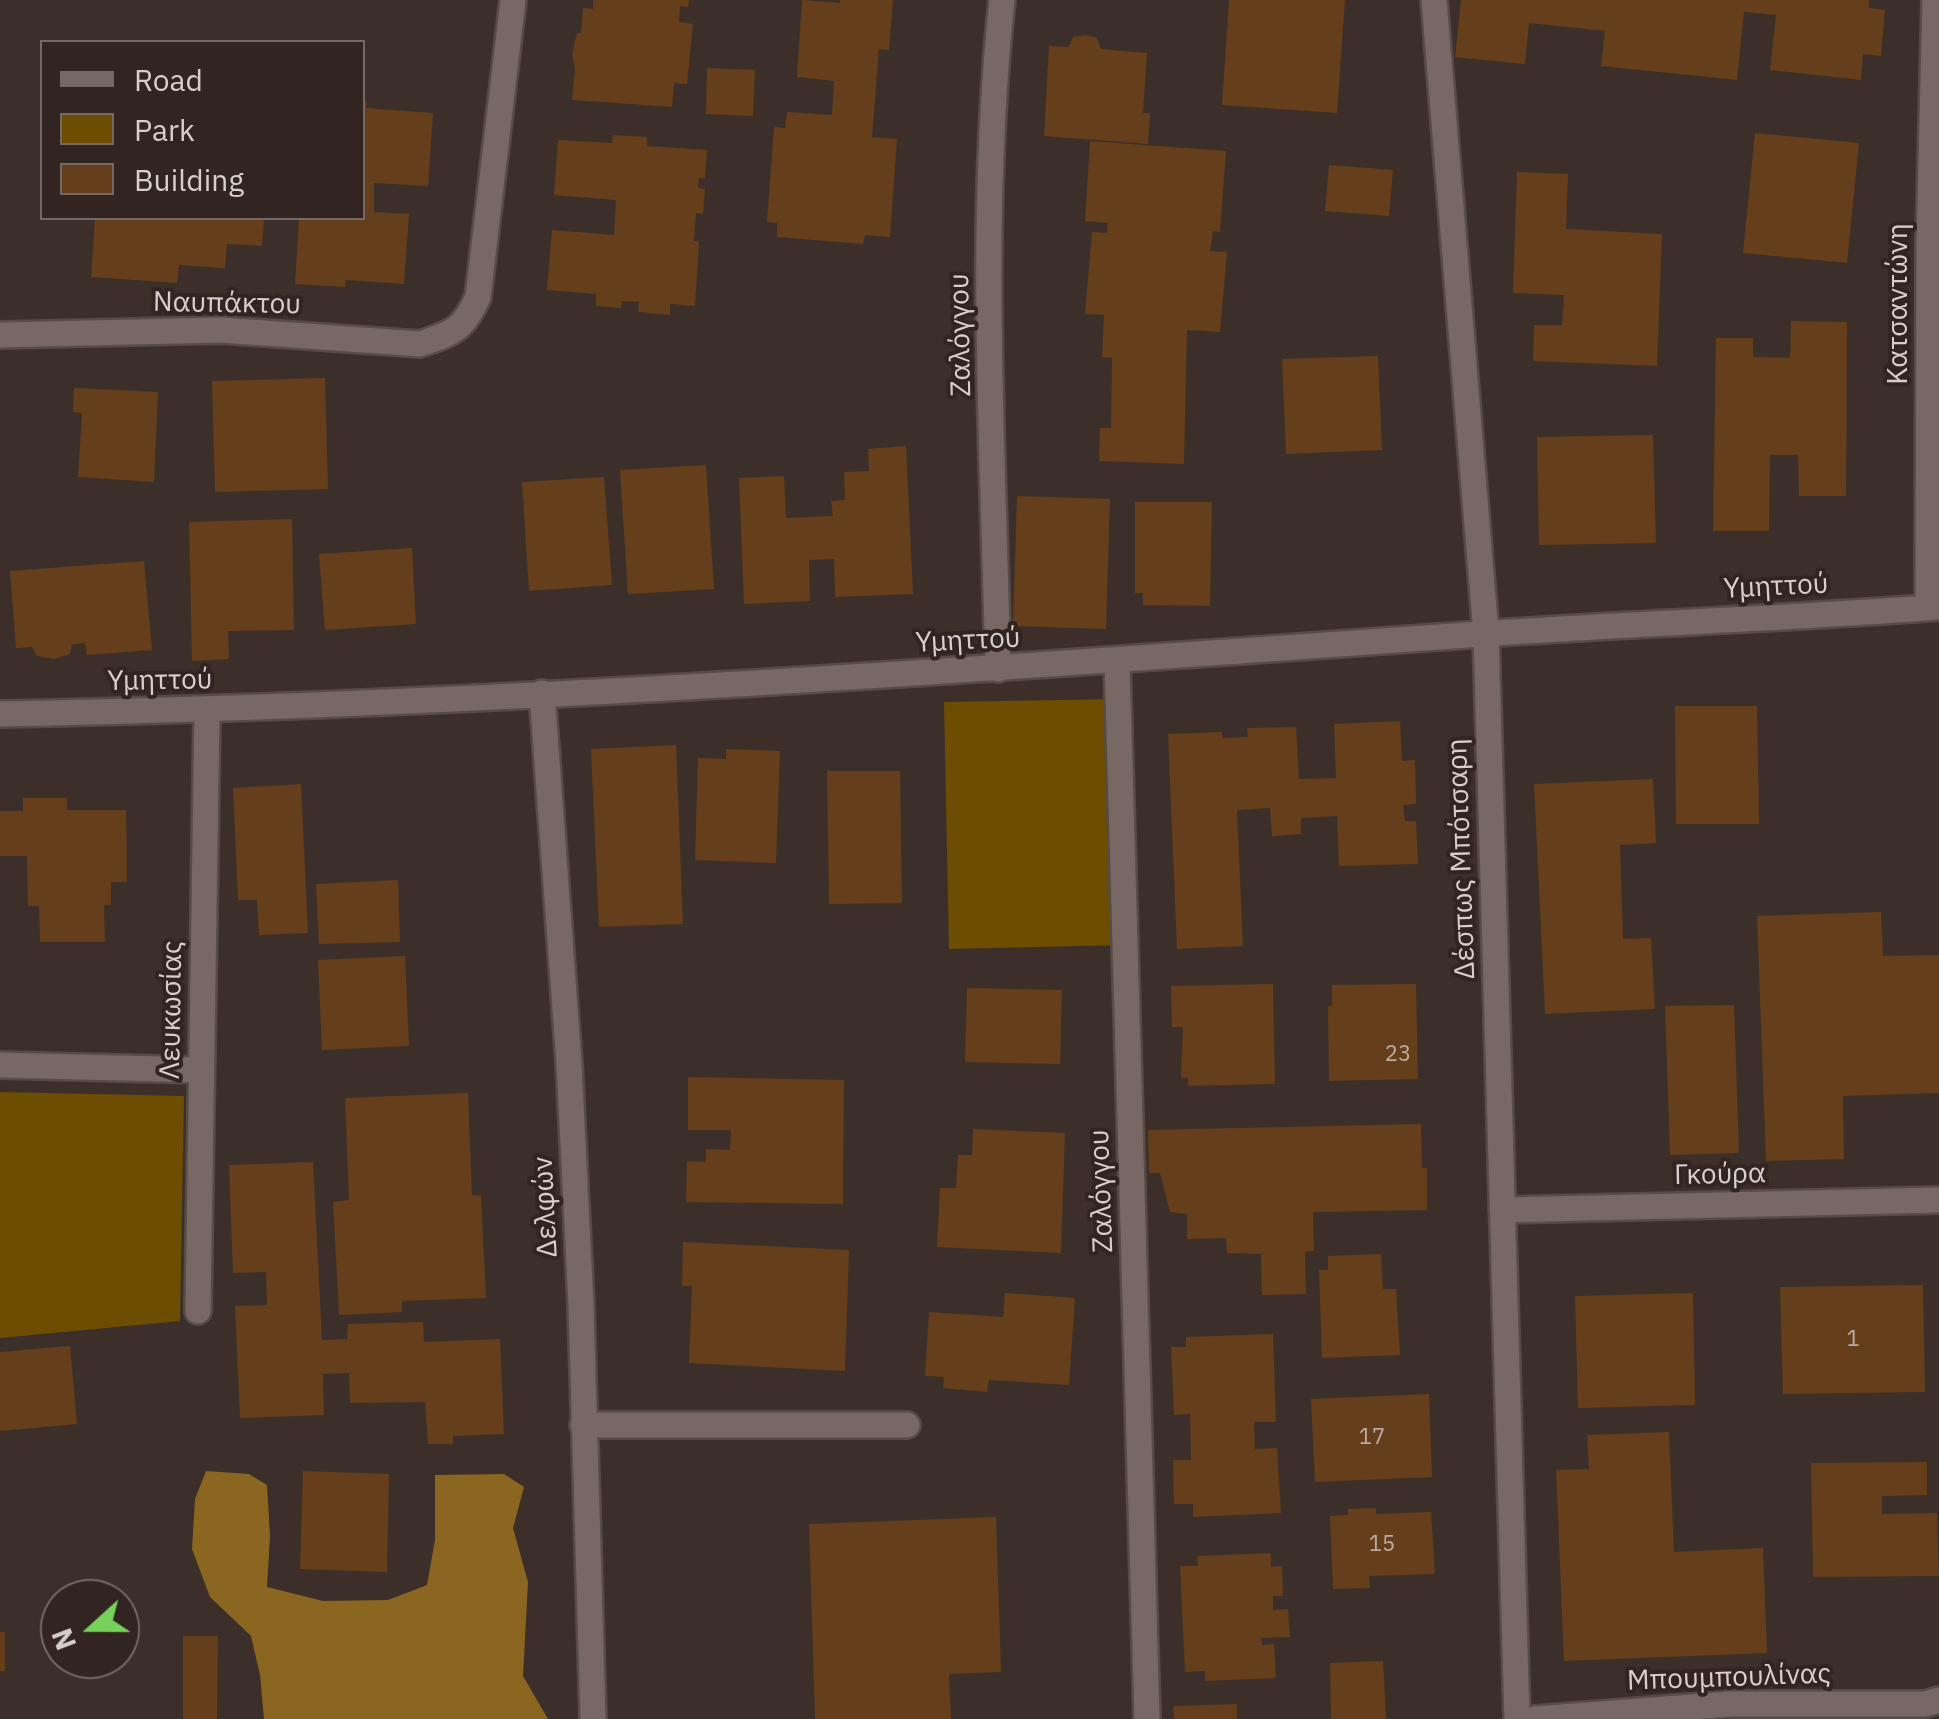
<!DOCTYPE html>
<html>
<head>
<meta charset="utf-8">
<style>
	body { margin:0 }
	#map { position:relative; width:1939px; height:1719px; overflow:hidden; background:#3c2f2a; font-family:"IBM Plex Sans",sans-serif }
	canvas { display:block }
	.legend { position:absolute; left:40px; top:40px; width:325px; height:180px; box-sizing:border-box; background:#322521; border:2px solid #746965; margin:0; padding:12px 18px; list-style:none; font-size:30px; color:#d8cfcc }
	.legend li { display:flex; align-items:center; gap:20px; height:50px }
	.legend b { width:50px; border:2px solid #746965 }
	.north { position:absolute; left:40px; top:1579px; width:100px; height:100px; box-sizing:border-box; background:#322521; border:2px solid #746965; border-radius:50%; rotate:249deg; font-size:28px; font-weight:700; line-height:40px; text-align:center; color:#d8cfcc }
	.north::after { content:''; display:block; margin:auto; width:35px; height:45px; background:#76d25a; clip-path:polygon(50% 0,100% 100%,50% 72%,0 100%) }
</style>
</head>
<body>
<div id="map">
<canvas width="1939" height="1719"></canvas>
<ul class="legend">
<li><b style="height:12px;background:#776863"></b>Road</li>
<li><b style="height:28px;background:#6d4d01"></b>Park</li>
<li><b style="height:28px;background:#653e1b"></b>Building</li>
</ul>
<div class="north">N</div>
</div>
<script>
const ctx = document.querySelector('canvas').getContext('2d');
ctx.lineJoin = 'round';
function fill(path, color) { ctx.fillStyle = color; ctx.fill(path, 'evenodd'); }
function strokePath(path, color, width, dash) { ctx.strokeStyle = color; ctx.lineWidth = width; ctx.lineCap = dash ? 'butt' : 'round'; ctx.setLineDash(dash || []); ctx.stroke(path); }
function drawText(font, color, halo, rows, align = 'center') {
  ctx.font = font + ' "IBM Plex Sans",sans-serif'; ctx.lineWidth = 8; ctx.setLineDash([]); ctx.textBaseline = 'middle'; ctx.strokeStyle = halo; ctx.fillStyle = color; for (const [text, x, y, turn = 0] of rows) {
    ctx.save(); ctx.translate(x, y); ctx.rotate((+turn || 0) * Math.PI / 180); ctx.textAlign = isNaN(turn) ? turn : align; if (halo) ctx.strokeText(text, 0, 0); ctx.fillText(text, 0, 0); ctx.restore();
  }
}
const green = new Path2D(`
	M1118,699L1125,945L949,949L944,702Z
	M0,1092L184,1096L180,1321L0,1338Z`);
const forest = new Path2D(`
	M206,1471L249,1474L267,1485L270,1536L267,1587L323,1601L388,1600L427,1585L435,1540V1475L504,1474L524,1487L513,1528L528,1582L523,1676L548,1719H264L260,1675L251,1636L210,1597L192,1549L195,1499Z`);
const building = new Path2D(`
	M593,0H689L688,7L680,6L679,22L693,24L687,84L674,83L672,107L572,100L575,69L572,54L577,33H581L583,8L593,9Z
	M802,0L840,3V0H893L889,50L879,49L872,137L897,139L890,237L865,235L863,244L777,237V223L767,222L774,127L785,128L787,112L832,115L834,81L797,77Z
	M1229,0H1345L1337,113L1222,105Z
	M1461,0H1869V8L1885,10L1881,56L1863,54L1861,80L1770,70L1776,15L1744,12L1737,80L1601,66L1605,31L1529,23L1525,64L1455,57Z
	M1086,35L1097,38L1101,49L1147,53L1143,113H1150L1148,144L1044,136L1049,46L1069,47L1073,37Z
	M707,68L755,70L753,116L706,114Z
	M362,101H367L366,108L433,113L428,186L374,183V212L409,214L404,284L346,280L345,287L295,284L299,218H362Z
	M1755,133L1859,143L1847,263L1743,253Z
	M613,135L647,137V146L707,150L705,178H699L698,188L705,189L703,214L696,213L694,241H699L695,306L670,304V315L638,312L639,302L622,301L621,308L596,306V294L547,290L552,230L614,235L616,200L554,195L558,140L612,143Z
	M1090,141L1226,151L1220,232L1213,231L1210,251L1227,252L1220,332L1187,330L1184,464L1099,461L1100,428H1111L1112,358L1102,357L1104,315L1085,314L1092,232L1107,233L1108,223L1085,221Z
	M1329,165L1393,170L1389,216L1325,211Z
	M1517,172L1568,174L1566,229L1662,234L1657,366L1533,361L1534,325H1562L1564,295L1513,293Z
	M95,218H264L262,246L227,244L225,268L179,265L177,283L91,277Z
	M1791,321L1847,322L1846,496H1799L1798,455H1770L1769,531H1713L1716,338H1753V357L1790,358Z
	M1378,356L1382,450L1286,454L1282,359Z
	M325,378L328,489L215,492L212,381Z
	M74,388L158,392L154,482L78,477L82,413L73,412Z
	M1653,435L1656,543L1539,545L1537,437Z
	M906,446L913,594L835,597L834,559L809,560L810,601L744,604L739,478L784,476L786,518L833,516L831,501L845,500L844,472L869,471L868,449Z
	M706,465L714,589L628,594L620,470Z
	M604,477L612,585L529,591L522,482Z
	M1017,496L1110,499L1106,629L1013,626Z
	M1135,502H1212L1210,606L1143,605V593H1135Z
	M292,519L294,630L228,631L229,659L192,661L189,522Z
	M412,548L416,624L325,630L319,554Z
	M144,561L152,650L87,655L85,643L72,644L70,654L54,659L37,656L32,647L16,648L10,571Z
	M1675,706H1757L1759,824H1676Z
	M1400,721L1402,761L1415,760L1416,804L1403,805L1405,821H1416L1418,864L1339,866L1337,816L1301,818V834L1272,836L1270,808L1237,810L1243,946L1177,949L1168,734L1222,732V738L1248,737L1247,728L1296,727L1299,779L1336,778L1334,724Z
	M676,745L683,924L599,927L591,749Z
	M726,749L780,751L776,863L695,860L698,758L726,759Z
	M827,771H900L902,903L829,904Z
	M1653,779L1656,843L1620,845L1623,939L1651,938L1655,1009L1545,1014L1534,784Z
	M301,784L308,933L259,935L257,900H238L233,788Z
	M23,798H67V810H126L127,882H111V905H104L105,942H40L39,906H28L27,856H0V811H23Z
	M398,880L400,942L319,944L316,884Z
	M1881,912L1883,956L1939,955V1093L1843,1096L1844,1159L1766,1161L1757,916Z
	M405,956L409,1046L322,1050L318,960Z
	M1273,984L1275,1084L1188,1086V1078H1181L1183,1027H1172L1171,986Z
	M1416,984L1418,1079L1329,1081L1328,1006H1332V985Z
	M967,988L1062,990L1060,1064L965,1062Z
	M1734,1005L1739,1153L1670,1155L1665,1006Z
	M688,1077L844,1080L843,1204L686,1202L687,1161L706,1162V1149L730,1150L731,1130H688Z
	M468,1093L472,1195L481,1196L486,1298L402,1301V1312L339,1315L333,1202L349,1200L345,1098Z
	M1421,1124L1422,1168H1427V1210L1313,1212L1314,1251L1305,1252L1306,1294L1262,1295L1261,1254L1227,1253L1226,1238L1187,1239V1214L1170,1212L1160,1173H1149L1148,1130Z
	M973,1129L1065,1133L1061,1253L937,1247L940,1188H956L958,1155H972Z
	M313,1162L322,1340L347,1339L348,1324L423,1322L424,1342L500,1339L504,1434L453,1436V1444H428L425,1402L350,1403L349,1373L323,1374L324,1415L240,1418L235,1306L267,1305L266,1272L233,1273L229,1165Z
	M683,1242L849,1250L845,1371L689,1363L692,1286H682Z
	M1381,1254L1383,1289H1396L1400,1355L1322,1358L1319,1270H1328V1256Z
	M1923,1285L1925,1392L1783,1394L1780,1287Z
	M1005,1293L1075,1298L1069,1385L989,1380L987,1392L943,1388L944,1377L925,1376L929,1312L1003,1317Z
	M1693,1293L1695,1405L1578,1408L1575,1296Z
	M1273,1334L1276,1422H1254L1255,1449L1277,1448L1281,1513L1193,1517V1504H1174L1173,1460H1191L1190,1414L1174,1415L1171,1347H1186V1337Z
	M70,1346L77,1424L0,1431V1352Z
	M1429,1394L1432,1477L1315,1482L1311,1399Z
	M1669,1432L1674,1552L1763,1548L1767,1653L1564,1661L1556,1470L1589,1469L1587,1435Z
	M1927,1462V1495L1882,1496V1514L1937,1513L1939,1576L1813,1577L1811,1463Z
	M303,1471L389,1474L387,1572L300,1569Z
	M1376,1508V1514L1431,1512L1435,1574L1369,1576L1370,1588L1333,1589L1330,1516L1348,1515V1509Z
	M996,1517L1001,1672L949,1674L951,1719H815L809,1524Z
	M1271,1553V1567L1282,1566L1283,1596H1273V1610L1288,1609L1290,1637L1261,1638L1262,1645L1274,1644L1276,1678L1205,1681V1671L1185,1672L1180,1566H1198L1197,1556Z
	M0,1632H5V1671H0Z
	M183,1636H218L217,1719H183Z
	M1383,1661L1386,1719H1331L1330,1663Z
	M1237,1704V1719H1174L1173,1706Z`);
const minor = new Path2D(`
	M1434,0L1486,634L1517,1719
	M0,335L221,330L420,344C453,333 463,330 478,297L513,0
	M1928,608L1929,242L1935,0
	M1117,662L1147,1719
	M998,669C993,447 978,222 1002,0
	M542,693L569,1063L581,1305L593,1719
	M0,714C494,705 988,669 1481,634C1634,623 1787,619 1939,607
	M0,1065L201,1070
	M1502,1210L1939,1200
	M198,1311L207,710
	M583,1425H907
	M1535,1719L1731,1704H1925L1939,1700`);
const numberNames = [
	["23",1398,1055],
	["1",1853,1340],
	["17",1372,1438],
	["15",1382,1545]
];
const streetNames = [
	["Ναυπάκτου",227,304,1],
	["Κατσαντώνη",1899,304,-90],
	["Ζαλόγγου",961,335,-91],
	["Υμηττού",1776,587,-3],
	["Υμηττού",968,641,-3],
	["Υμηττού",160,681,-1],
	["Δέσπως Μπότσαρη",1462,859,-92],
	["Λευκωσίας",172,1010,-89],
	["Γκούρα",1720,1175,-1],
	["Ζαλόγγου",1102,1191,-92],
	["Δελφών",546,1207,-93],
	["Μπουμπουλίνας",1729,1678,-2]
];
fill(green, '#6d4d01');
fill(forest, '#8a6620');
fill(building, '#653e1b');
strokePath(minor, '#564b47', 30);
strokePath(minor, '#776863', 25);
drawText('22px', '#bbaba0', null, numberNames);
drawText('28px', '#d8cfcc', '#322521', streetNames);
</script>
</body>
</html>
